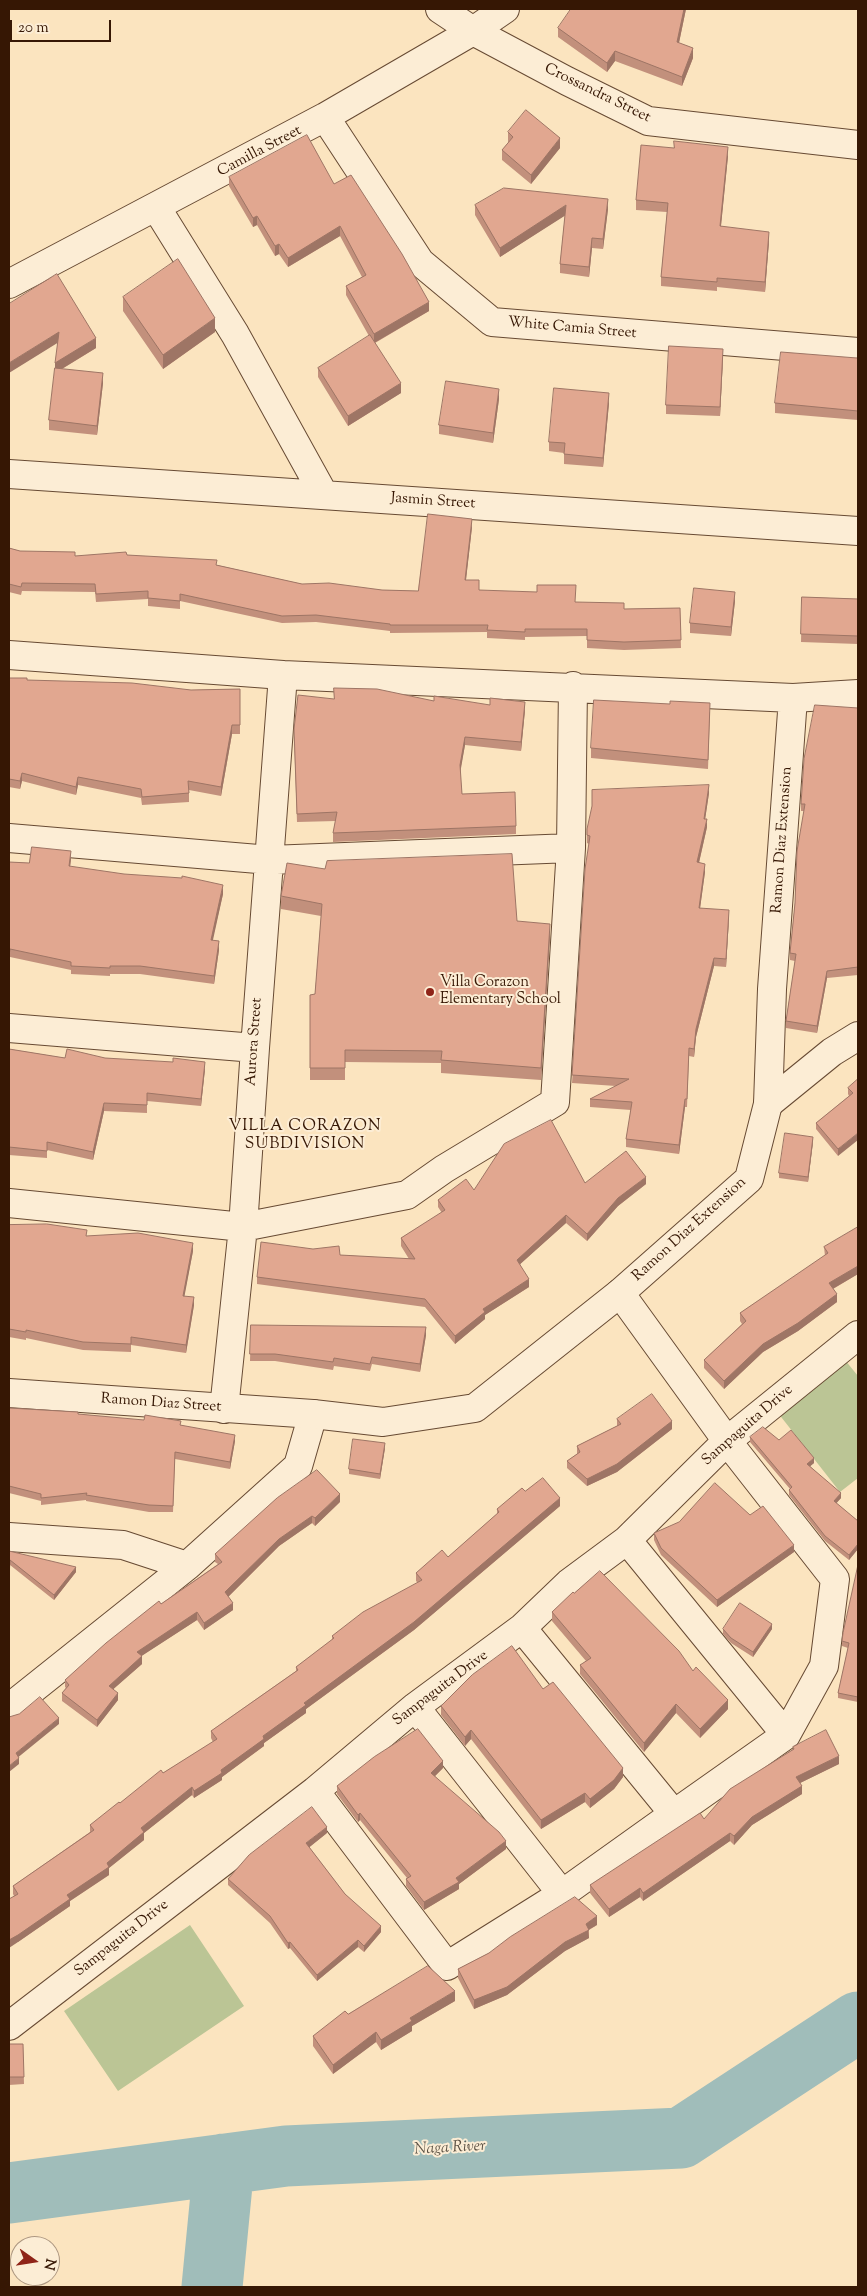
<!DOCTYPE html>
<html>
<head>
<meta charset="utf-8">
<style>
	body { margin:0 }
	#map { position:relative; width:867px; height:2296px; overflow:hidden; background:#fbe4bf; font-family:"Sorts Mill Goudy",serif }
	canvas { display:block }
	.frame { position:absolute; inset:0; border:10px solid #361704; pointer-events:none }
	.north { position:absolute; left:10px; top:2236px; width:50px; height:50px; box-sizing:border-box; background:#fcedd5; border:1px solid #ad9781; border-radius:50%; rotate:103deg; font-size:14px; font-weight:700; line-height:20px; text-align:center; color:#361704 }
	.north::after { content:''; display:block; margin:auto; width:18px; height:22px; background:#8f2418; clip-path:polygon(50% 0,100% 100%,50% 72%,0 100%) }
	.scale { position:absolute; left:10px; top:20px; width:101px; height:22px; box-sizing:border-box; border:2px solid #361704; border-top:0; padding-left:6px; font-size:15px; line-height:18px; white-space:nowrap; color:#361704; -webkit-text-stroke:4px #fcedd5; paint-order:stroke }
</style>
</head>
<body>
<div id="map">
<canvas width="867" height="2296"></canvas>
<div class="frame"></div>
<div class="north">N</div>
<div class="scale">20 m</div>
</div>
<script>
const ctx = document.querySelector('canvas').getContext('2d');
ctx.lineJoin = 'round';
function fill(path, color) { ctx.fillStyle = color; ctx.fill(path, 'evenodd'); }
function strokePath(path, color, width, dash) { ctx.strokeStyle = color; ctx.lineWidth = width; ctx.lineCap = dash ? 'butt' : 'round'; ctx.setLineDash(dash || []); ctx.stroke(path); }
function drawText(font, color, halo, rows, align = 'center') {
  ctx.font = font + ' "Sorts Mill Goudy",serif'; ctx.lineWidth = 4; ctx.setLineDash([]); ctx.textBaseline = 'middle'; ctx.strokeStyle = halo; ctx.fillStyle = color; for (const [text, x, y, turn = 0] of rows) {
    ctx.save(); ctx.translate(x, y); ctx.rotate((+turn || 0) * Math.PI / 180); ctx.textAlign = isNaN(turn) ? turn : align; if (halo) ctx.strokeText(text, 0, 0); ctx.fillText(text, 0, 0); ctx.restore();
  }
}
const green = new Path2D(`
	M845,1360L858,1376V1478L840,1492L778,1413Z
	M190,1925L244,2006L118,2091L64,2011Z`);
const river = new Path2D(`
	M9,2193L286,2156L681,2138L858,2022
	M212,2287L224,2164`);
const minor = new Path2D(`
	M440,9L473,31L567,81L648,121L858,145
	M325,117L420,262L492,322L858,352
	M156,207L235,334L324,495
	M9,284L325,117L473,31L505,9
	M9,474L858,531
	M9,655L283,675L793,698L858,694
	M9,838L270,860L571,848
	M9,1028L255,1048
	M768,1104L772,989L793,698
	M768,1104L832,1052L858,1036
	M9,1203L243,1227L407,1195L444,1169L555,1102L571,848L573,686
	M620,1293L727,1441L835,1579L824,1666L786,1735L674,1814
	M224,1409L243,1227L255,1048L283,675
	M9,1537L123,1545L187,1566
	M627,1540L786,1735
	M522,1628L674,1814L562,1894
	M9,1708L187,1566L298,1466L313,1414
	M315,1791L447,1966L562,1894L415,1707
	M9,2026L315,1791L415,1707L522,1628L569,1583L627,1540L727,1441L858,1335`);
const tertiary = new Path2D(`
	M9,1393L313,1414L383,1422L475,1408L620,1293L749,1179L768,1104`);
const wall = new Path2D(`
	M686,9L679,43L693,58L682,86L615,61L607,72L558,37V28Z
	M508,132L560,148L531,184L502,160V150L508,143Z
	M728,156L721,226L769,241L765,292L717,287V291L661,286V277L667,212L636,210V200Z
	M229,177L334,184L429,311L375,343L401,393L348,426L318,377V368L369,336L346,295V286L362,277L340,236L288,267L279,254L275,256L257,225L253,227L229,186Z
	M475,205L608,209L603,249L592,248L589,277L560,273V264L565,215L500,257L475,215Z
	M123,297L215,332L163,369L123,311Z
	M9,304L96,348L62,369L103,383L97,435L49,430V420L58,342Z
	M858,357V420L775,413V403Z
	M723,358L720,416L666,414V405Z
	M499,399L493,443L439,434V425Z
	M609,403L603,467L564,464V453L549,451V442Z
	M472,527L466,580L479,590L575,602L624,609L680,608L681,648L624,650L587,648V636L525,637V640L487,638V632L390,633V631L316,622L282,623L180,601V609L148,606V599L96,602L95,592L22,591L21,595L9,592V548L20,551L75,556L127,555L217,565L302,584L382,590L418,591Z
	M802,597L858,599V644L801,642Z
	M735,601L731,636L690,633V623Z
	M9,678L27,680L191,690L240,689V734H232L221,796L189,790V802L142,805L141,798L78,785L76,795L22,781L20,789L9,787Z
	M334,699L434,701L525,710L521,751L465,745L460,771L462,794L516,826V834L333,842V833L336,821L297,822L294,737Z
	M670,704L710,712L708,769L591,758V748Z
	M858,708V975L827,978L817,1033L786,1028V1021L795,961L790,960V953L804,811H801V804Z
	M709,793L705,819L707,827L699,863L705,872L700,908L729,918L726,967L714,966L696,1037L694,1057L689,1056L687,1107H685L679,1154L626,1147V1139L631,1110L590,1107V1099L616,1086L572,1083L589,844L587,843V829Z
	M71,859L70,867L223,894L212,941L219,950L214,984L140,974H110V976L71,974V970L10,957L9,964V862L29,863Z
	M281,896L517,921L550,936L541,1080L441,1073V1063L345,1062V1080H310V995L315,994L321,916L281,909Z
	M9,1049L65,1058H105L205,1069L201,1106L147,1101V1113L104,1111L93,1160L47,1150V1158L9,1155Z
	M858,1079L838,1156L816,1129V1123L849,1096L848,1094V1088Z
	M813,1142L808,1182L779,1178V1173Z
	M585,1183L646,1184L618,1206L587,1241L566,1223L520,1264L529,1287L485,1315V1319L455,1344L425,1307L257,1284V1277L340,1255L409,1259L401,1246V1238L442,1213L438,1207V1200L474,1190Z
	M9,1225L193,1251L184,1296L194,1305L186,1353L131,1345V1352L83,1350L26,1338V1340L9,1337Z
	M858,1227V1274L833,1289L837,1302L798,1331L763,1352L724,1389L704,1368V1360L742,1324L740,1321V1313L825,1256L824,1247Z
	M251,1325L426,1335L420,1372L372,1364L370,1371L334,1366L333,1370L275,1361H250Z
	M9,1408L78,1414L181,1425L235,1441L230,1469L175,1459L173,1512H149L86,1501V1500L41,1505V1501L9,1493Z
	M617,1419L672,1429L617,1472L587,1486L567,1468V1461L577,1454V1446L617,1426Z
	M750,1437L779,1440L814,1463L810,1466L841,1498L836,1503L858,1521V1549L849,1560L825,1541L789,1495V1490L790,1489L750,1442Z
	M385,1448L380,1479L349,1474V1469Z
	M525,1491L560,1506L414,1630L306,1709V1713L264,1743V1746L222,1777V1780L194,1798L192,1795L144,1833V1840L109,1868V1875L70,1901V1906L18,1942L14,1896L13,1894V1886L90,1832V1825L163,1773L213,1742L211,1738V1731L296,1671V1667L332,1640V1636L418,1583L416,1581V1573L448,1557L497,1514V1509Z
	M340,1502L315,1526L312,1523L279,1546L228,1597L233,1610L204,1630L197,1620L141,1656L142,1664L113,1689L118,1700L97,1727L62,1701V1693L66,1688L65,1687V1680L161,1604L218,1564L215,1562V1554Z
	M750,1515L794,1552L717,1607L661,1555L654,1540V1533Z
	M9,1551L76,1572L54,1600L10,1565Z
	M858,1565V1702L838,1698V1693L848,1648L842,1646V1641Z
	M574,1593L693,1671L728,1709L700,1738L676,1713L644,1752L580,1674V1665L586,1661L552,1621V1612Z
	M723,1629H772L753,1657L731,1643L723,1634Z
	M543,1689L623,1777L614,1789L590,1808L585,1802L541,1829L471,1739L465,1746L441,1715V1706Z
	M793,1747L839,1764L800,1783L802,1794L752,1825L734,1845L730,1841L643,1901L640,1897L609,1917L590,1893V1885L704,1819L793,1749Z
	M443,1768L435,1776L506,1849L459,1884V1889L424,1910L406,1886V1879L407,1878L360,1820L358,1822L337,1794V1786Z
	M327,1833L309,1847L345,1894L381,1932L364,1952L358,1947L317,1981L290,1948L288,1949L270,1923L228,1885V1879Z
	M597,1925L589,1930V1938L565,1951L507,1995L474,2009L458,1978V1969L489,1953Z
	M455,2001L412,2026V2031L381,2050L376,2042L333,2074L313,2046V2036L348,2014Z
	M9,2044H23L24,2084L9,2085Z`);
const shadedWall = new Path2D(`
	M684,9H686L677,52V42Z
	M693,48V58L682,86V77Z
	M615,51V61L607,72V63Z
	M560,138V148L531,184V175Z
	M728,147V156L720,235V226Z
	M608,199V209L603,249V239Z
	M566,205V215L500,257V248Z
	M257,216V225L253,227V218Z
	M340,226V236L288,267V258Z
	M769,232V241L765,292V282Z
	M592,238V248L589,277V267Z
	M279,244V254L275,256V246Z
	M429,302V311L374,343V334Z
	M215,318V332L163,369V355Z
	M59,332V342L9,373V363Z
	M96,338V348L55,373V363Z
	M723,349V358L720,416V407Z
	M103,373V383L97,435V426Z
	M401,383V393L348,426V416Z
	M499,389V399L493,443V433Z
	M609,393V403L603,467V458Z
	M472,519V527L465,588V580Z
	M735,592V601L731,636V627Z
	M525,702V710L521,751V742Z
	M232,725V734L221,796V787Z
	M465,737V745L460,774V765Z
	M22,773V781L20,789V781Z
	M78,777V785L76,795V787Z
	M709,785V793L704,827V819Z
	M707,819V827L697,871V862Z
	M71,851V859L69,875V866Z
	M705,864V872L699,916V908Z
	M223,885V894L211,949V940Z
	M729,910V918L726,967V959Z
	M550,924V936L541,1080V1068Z
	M219,941V950L214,984V976Z
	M714,958V966L696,1037L694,1057V1049L696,1029Z
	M827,971V978L817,1033V1026Z
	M205,1062V1069L201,1106V1099Z
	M685,1099V1107L679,1154V1145Z
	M104,1103V1111L93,1160V1152Z
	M858,1133V1140L838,1156V1149Z
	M813,1137V1142L808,1182V1177Z
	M646,1177V1184L618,1206L587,1241V1234L618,1198Z
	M566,1215V1223L517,1267V1260Z
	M193,1243V1251L183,1304V1296Z
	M858,1266V1274L829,1291V1283Z
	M529,1279V1287L485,1315V1319L455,1344V1336L483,1309Z
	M837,1294V1302L798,1331L763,1352L724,1389V1381L763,1344Z
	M194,1297V1305L186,1353V1345Z
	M426,1327V1335L420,1372V1364Z
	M672,1421V1429L617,1472L587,1486V1479Z
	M235,1435V1441L230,1469V1462Z
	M385,1443V1448L380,1479V1474Z
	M814,1458V1463L807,1469V1464Z
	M841,1493V1498L834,1506V1501Z
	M340,1494V1502L315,1526V1518Z
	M560,1498V1506L414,1630L306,1709V1713L264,1743V1746L222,1777V1780L194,1798V1791L221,1770Z
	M312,1516V1523L279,1546L225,1600V1592L279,1539Z
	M858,1544V1549L849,1560V1555Z
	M794,1545V1552L717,1607V1600Z
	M76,1567V1572L54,1600V1595Z
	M233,1603V1610L204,1630V1623Z
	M197,1612V1620L137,1659V1652Z
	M772,1624V1629L753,1657V1652Z
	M142,1656V1664L109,1693V1686Z
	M118,1693V1700L97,1727V1720Z
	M728,1700V1709L700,1738V1729Z
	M676,1704V1713L644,1752V1743Z
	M59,1718V1724L16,1759V1753Z
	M471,1730V1739L465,1746V1737Z
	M839,1756V1764L796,1785V1777Z
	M19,1758V1764L9,1772V1766Z
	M443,1761V1768L431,1780V1773Z
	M623,1768V1777L614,1789L590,1808V1799Z
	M802,1786V1794L752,1825L734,1845V1836L752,1817Z
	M192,1787V1795L144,1833V1840L109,1868V1875L70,1901V1906L18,1942L9,1948V1940L107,1863L141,1828Z
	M585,1793V1802L541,1829V1820Z
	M360,1813V1820L358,1822V1815Z
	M327,1827V1833L306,1850V1843Z
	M730,1833V1841L643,1901V1893Z
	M506,1841V1849L459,1884V1889L424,1910V1902Z
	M640,1888V1897L609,1917V1909Z
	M597,1916V1925L588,1930L589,1938L565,1951L507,1995L474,2009V2000Z
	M381,1926V1932L364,1952V1946Z
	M358,1940V1947L317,1981V1975Z
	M290,1942V1948L288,1949V1943Z
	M455,1991V2001L412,2026V2031L381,2050V2040L410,2018Z
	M376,2032V2042L333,2074V2065Z`);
const building = new Path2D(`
	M571,9H684L677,42L693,48L682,77L615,51L607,63L558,28Z
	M526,110L560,138L531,175L502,150L513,137L508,132Z
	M307,135L334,184L351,175L402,254L429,302L374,334L346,286L366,275L340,226L288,258L279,244L275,246L257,216L253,218L229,177Z
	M674,141L728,147L720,226L769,232L765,282L717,278V282L661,277L668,203L636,200L641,145L674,148Z
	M504,188L608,199L603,239L592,238L589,267L560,264L566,205L500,248L475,205Z
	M178,259L215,318L163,355L123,297Z
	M57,274L96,338L55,363L59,332L9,363V304Z
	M370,335L401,383L348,416L318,368Z
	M669,346L723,349L720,407L666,405Z
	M781,352L857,358L858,357V411L775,403Z
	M55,368L103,373L97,426L49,420Z
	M446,381L499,389L493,433L439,425Z
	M554,388L609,393L603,458L564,454L565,443L549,442Z
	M428,514L472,519L465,580H479V590L537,592V585H576L575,602L624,603V609L680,608L681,640L624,642L587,640V629H525V632L487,630L488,625H390V624L316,615L282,616L180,594V601L148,598V591L96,594L95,584L22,583L21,587L9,584V548L20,551L75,552V556L126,552L127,555L217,560L216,565L302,584L329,583L382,590L418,591Z
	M694,588L735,592L731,627L690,623Z
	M802,597L858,599V636L801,634Z
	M9,678H27V680L132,683L191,690L240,689V725H232L221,787L188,781L189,793L142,797L141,789L78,777L76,787L22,773L20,781L9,779Z
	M334,688L377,689L434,701V696L490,705V698L525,702L521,742L465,737L460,765L462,794L515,792L516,826L333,833L337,812L297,814L294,729L298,695L334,699Z
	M594,700L670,704V701L710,703L708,760L591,748Z
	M815,705L858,708V967L827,971L817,1026L786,1021L796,954L790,953L795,903L797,851L805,804H801L804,759Z
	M709,785L704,819H707L697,862L705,864L699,908L729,910L726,959L714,958L696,1029L694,1049L689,1048L687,1099H685L679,1145L626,1139L632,1102L590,1099L629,1079L572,1075L585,869L590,836L587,835V829L592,806V790Z
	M32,847L71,851L69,866L124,874L182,878V876L223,885L211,940L219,941L214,976L140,966H110V968L71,966V962L10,949L9,956V862L29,863Z
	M512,854L517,921L550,924L541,1068L441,1060L442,1051L345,1050V1068H310V995L315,994L322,904L281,896L287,863L325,869L327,861Z
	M9,1049L65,1058L67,1049L105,1058L173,1062V1058L205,1062L201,1099L147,1093V1105L104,1103L93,1152L47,1142V1151L9,1147Z
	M858,1079V1133L838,1149L816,1123L853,1093L848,1088Z
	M551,1120L585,1183L626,1151L646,1177L618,1198L587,1234L566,1215L517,1260L529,1279L483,1309L485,1312L455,1336L425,1299L257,1277L261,1242L313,1249L339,1246L340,1255L415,1259L401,1238L445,1210L438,1200L466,1179L474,1190L504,1144Z
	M785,1133L813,1137L808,1177L779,1173Z
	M47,1224L87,1230L86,1236L138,1233L193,1243L183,1296L194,1297L186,1345L131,1337V1344L83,1342L26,1330V1332L9,1329V1225Z
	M858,1227V1266L829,1283L837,1294L798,1323L763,1344L724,1381L704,1360L746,1321L740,1313L828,1253L824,1247Z
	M251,1325L426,1327L420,1364L372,1357L370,1364L334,1358L333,1362L275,1354H250Z
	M652,1394L672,1421L617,1464L587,1479L567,1461L580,1452L577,1446L621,1424L617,1419Z
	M9,1408L78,1412V1414L144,1420L145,1415L181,1421L180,1425L235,1435L230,1462L175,1452L173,1506L149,1505L86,1495L87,1493L41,1498V1494L9,1486Z
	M763,1427L779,1440L791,1430L814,1458L807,1464L841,1493L834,1501L858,1521V1544L849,1555L825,1536L789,1490L792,1487L750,1437Z
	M353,1439L385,1443L380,1474L349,1469Z
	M317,1470L340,1494L315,1518L312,1516L279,1539L225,1592L233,1603L204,1623L197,1612L137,1652L142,1656L109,1686L118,1693L97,1720L62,1693L69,1685L65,1680L106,1643L159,1601L161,1604L222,1562L215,1554L277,1498Z
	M543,1478L560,1498L414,1622L304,1703L306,1705L263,1736L264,1739L221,1770L222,1773L194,1791L192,1787L141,1828L144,1832L107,1863L109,1867L67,1895L70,1899L18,1935L9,1940V1899L18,1894L13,1886L94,1830L90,1825L119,1802L120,1803L161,1770L163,1773L217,1739L211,1731L298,1670L296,1667L334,1638L332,1636L363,1612L422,1580L416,1573L442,1550L448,1557L499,1512L497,1509L522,1488L525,1491Z
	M715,1483L750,1515L763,1506L794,1545L717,1600L661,1548L654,1533L679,1522Z
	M9,1551L76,1567L54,1595L10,1560L9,1578Z
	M858,1565V1697L838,1693L849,1643L842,1641L843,1633Z
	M600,1571L679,1651L693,1671L696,1667L728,1700L700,1729L676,1704L644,1743L580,1665L591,1658L552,1612L573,1592L574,1593Z
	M740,1603L772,1624L753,1652L731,1638L723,1629Z
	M512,1646L543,1689L553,1682L623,1768L614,1780L590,1799L585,1793L541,1820L471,1730L465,1737L441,1706L472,1675Z
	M40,1697L59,1718L16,1753L19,1758L9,1766V1717L19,1714Z
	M418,1729L443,1761L431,1773L499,1832L506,1841L456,1878L459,1882L424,1902L406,1879L411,1876L360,1813L358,1815L337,1786L374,1757Z
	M826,1730L839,1756L796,1777L802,1786L752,1817L734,1836L730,1833L643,1893L640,1888L609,1909L590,1885L700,1813L704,1819L730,1789L794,1749L793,1747Z
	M312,1807L327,1827L306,1843L345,1894L381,1926L364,1946L358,1940L317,1975L290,1942L288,1943L270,1916L228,1879L249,1855Z
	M575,1897L597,1916L586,1924L589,1930L565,1942L507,1987L474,2000L458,1969L489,1953L510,1937Z
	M428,1966L455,1991L410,2018L412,2021L381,2040L376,2032L333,2065L313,2036L345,2011L348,2014Z
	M9,2044H23L24,2077H9Z`);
const markers = [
	[430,992,5,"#8f2418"]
];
const streetNames = [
	["Crossandra Street",597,94,26],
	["Camilla Street",260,152,-28],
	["White Camia Street",572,329,5],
	["Jasmin Street",433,502,4],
	["Ramon Diaz Extension",783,840,-86],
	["Aurora Street",255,1042,-86],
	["Ramon Diaz Extension",690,1230,-42],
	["Ramon Diaz Street",161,1404,4],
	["Sampaguita Drive",748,1426,-41],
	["Sampaguita Drive",441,1689,-37],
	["Sampaguita Drive",122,1939,-38]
];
const poiNames = [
	["Villa Corazon",440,983],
	["Elementary School",440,1000]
];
const neighbourhoodNames = [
	["VILLA CORAZON",305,1127],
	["SUBDIVISION",305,1145]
];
const waterNames = [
	["Naga River",450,2149,-3]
];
fill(green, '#bbc595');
strokePath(river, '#a0bdba', 61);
strokePath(minor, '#674a33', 30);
strokePath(tertiary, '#674a33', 30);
strokePath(minor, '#fcedd5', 28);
strokePath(tertiary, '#fcedd5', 28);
fill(wall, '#c2907c');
fill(shadedWall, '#9e7565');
fill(building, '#e1a790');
strokePath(building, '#9e7565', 1);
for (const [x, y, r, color] of markers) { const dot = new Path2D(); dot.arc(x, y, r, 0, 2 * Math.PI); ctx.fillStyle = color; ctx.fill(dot); strokePath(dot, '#fcedd5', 2); }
drawText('15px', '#361704', '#fcedd5', streetNames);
drawText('15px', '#361704', '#fcedd5', poiNames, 'left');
ctx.letterSpacing = '1px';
drawText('16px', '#361704', '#fcedd5', neighbourhoodNames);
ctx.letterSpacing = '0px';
drawText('italic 16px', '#5b5144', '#fcedd5', waterNames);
</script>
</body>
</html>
